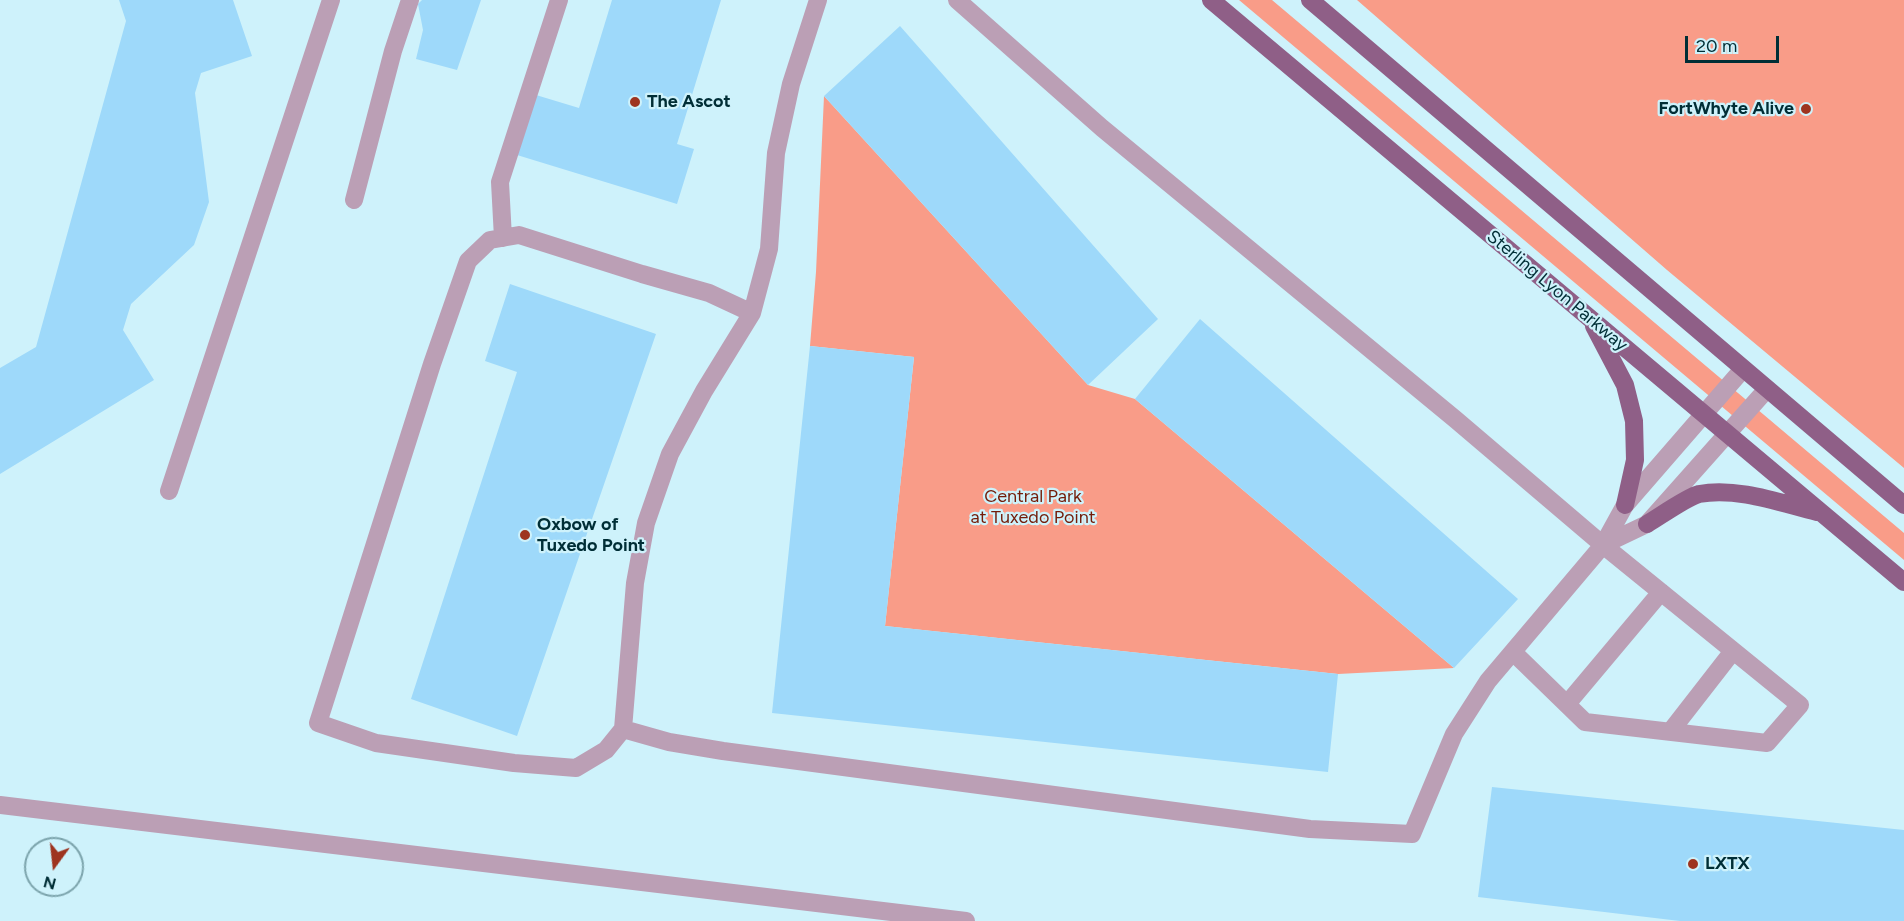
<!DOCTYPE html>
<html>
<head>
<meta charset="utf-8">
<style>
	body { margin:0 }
	#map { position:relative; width:1904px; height:921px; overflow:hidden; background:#cef2fb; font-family:Figtree,sans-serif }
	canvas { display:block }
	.north { position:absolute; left:24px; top:837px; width:60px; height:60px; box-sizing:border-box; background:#cef2fb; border:2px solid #7ca4ac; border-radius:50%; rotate:195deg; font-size:16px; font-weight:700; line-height:24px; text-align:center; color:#002e36 }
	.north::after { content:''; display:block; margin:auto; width:21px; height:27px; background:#9e341f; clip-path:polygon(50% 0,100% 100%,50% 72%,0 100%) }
	.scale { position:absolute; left:1685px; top:36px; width:94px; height:27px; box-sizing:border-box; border:3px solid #002e36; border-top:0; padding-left:8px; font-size:18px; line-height:21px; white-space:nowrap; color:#002e36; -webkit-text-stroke:4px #cef2fb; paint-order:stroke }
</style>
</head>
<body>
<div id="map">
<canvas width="1904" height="921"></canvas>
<div class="north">N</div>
<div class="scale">20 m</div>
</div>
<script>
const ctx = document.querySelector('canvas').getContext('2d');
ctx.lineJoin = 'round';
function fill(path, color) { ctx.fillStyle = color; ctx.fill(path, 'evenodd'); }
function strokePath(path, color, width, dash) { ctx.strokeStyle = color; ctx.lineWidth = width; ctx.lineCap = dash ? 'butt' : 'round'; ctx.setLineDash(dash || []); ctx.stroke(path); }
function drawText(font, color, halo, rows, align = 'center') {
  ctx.font = font + ' Figtree,sans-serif'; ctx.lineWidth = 4.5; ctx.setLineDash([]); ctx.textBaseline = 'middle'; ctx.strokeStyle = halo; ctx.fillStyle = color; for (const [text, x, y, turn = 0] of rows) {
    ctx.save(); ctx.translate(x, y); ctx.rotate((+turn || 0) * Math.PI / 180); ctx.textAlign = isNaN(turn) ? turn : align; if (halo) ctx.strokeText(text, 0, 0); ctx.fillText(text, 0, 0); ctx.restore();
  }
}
const green = new Path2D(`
	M1239,0H1272L1904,533V560Z
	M1357,0H1904V468L1667,270Z
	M824,96L1088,385L1135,399L1454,668L1338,674L885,626L914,357L810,346L816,272Z`);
const building = new Path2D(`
	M119,0H233L252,56L201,73L195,93L209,202L194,245L131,304L123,330L154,380L0,474V368L36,347L126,21Z
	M422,0H481L457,70L416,59L423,30L418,4Z
	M612,0H721L677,144L694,149L677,204L517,155L536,95L579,108Z
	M900,26L1158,319L1088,385L824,96Z
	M510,284L656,334L517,736L411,699L517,372L485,361Z
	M1200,319L1518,599L1454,668L1135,399Z
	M810,346L914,357L885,626L1338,674L1328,772L772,713Z
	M1492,787L1904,830V921H1680L1478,897Z`);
const minor = new Path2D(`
	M957,0L1102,128L1455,419L1603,545L1800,705L1767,743L1585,722L1513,652
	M354,200L393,51L410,0
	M503,238L500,182L559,0
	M752,313L709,293L642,274L519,235L490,240L468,261L432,364L318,723L376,743L514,763L576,768L606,750L623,729L635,583L646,523L670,454L704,391L752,313L769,249L776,153L791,84L818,0
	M169,491L331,0
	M1603,545L1647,524L1767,389
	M1567,704L1661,592
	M623,729L669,742L723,751L1310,829L1412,834L1454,734L1488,681L1603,545L1625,505L1743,369
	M1670,732L1733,651
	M0,805L966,921`);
const major = new Path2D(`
	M1211,0L1904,582
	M1310,0L1904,505
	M1594,326L1625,385L1634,421L1635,460L1625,505
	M1647,524C1659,517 1687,497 1699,494C1738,487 1780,503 1817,512`);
const markers = [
	[635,102,6,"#9e341f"],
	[1806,109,6,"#9e341f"],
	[525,535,6,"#9e341f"],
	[1693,864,6,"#9e341f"]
];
const poiNames = [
	["The Ascot",647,102],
	["FortWhyte Alive",1794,109,"right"],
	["Oxbow of",537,525],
	["Tuxedo Point",537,546],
	["LXTX",1705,864]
];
const streetNames = [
	["Sterling Lyon Parkway",1557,291,40]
];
const parkNames = [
	["Central Park",1033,497],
	["at Tuxedo Point",1033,518]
];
fill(green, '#f99c88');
fill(building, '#9ed9fa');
strokePath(minor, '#bb9fb5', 18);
strokePath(major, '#8f5f87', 18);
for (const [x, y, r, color] of markers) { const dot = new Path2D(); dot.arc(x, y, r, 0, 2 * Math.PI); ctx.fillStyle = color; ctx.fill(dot); strokePath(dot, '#cef2fb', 2); }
drawText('bold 18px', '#002e36', '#cef2fb', poiNames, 'left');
drawText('18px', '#002e36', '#cef2fb', streetNames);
drawText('18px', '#731c09', '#cef2fb', parkNames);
</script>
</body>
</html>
